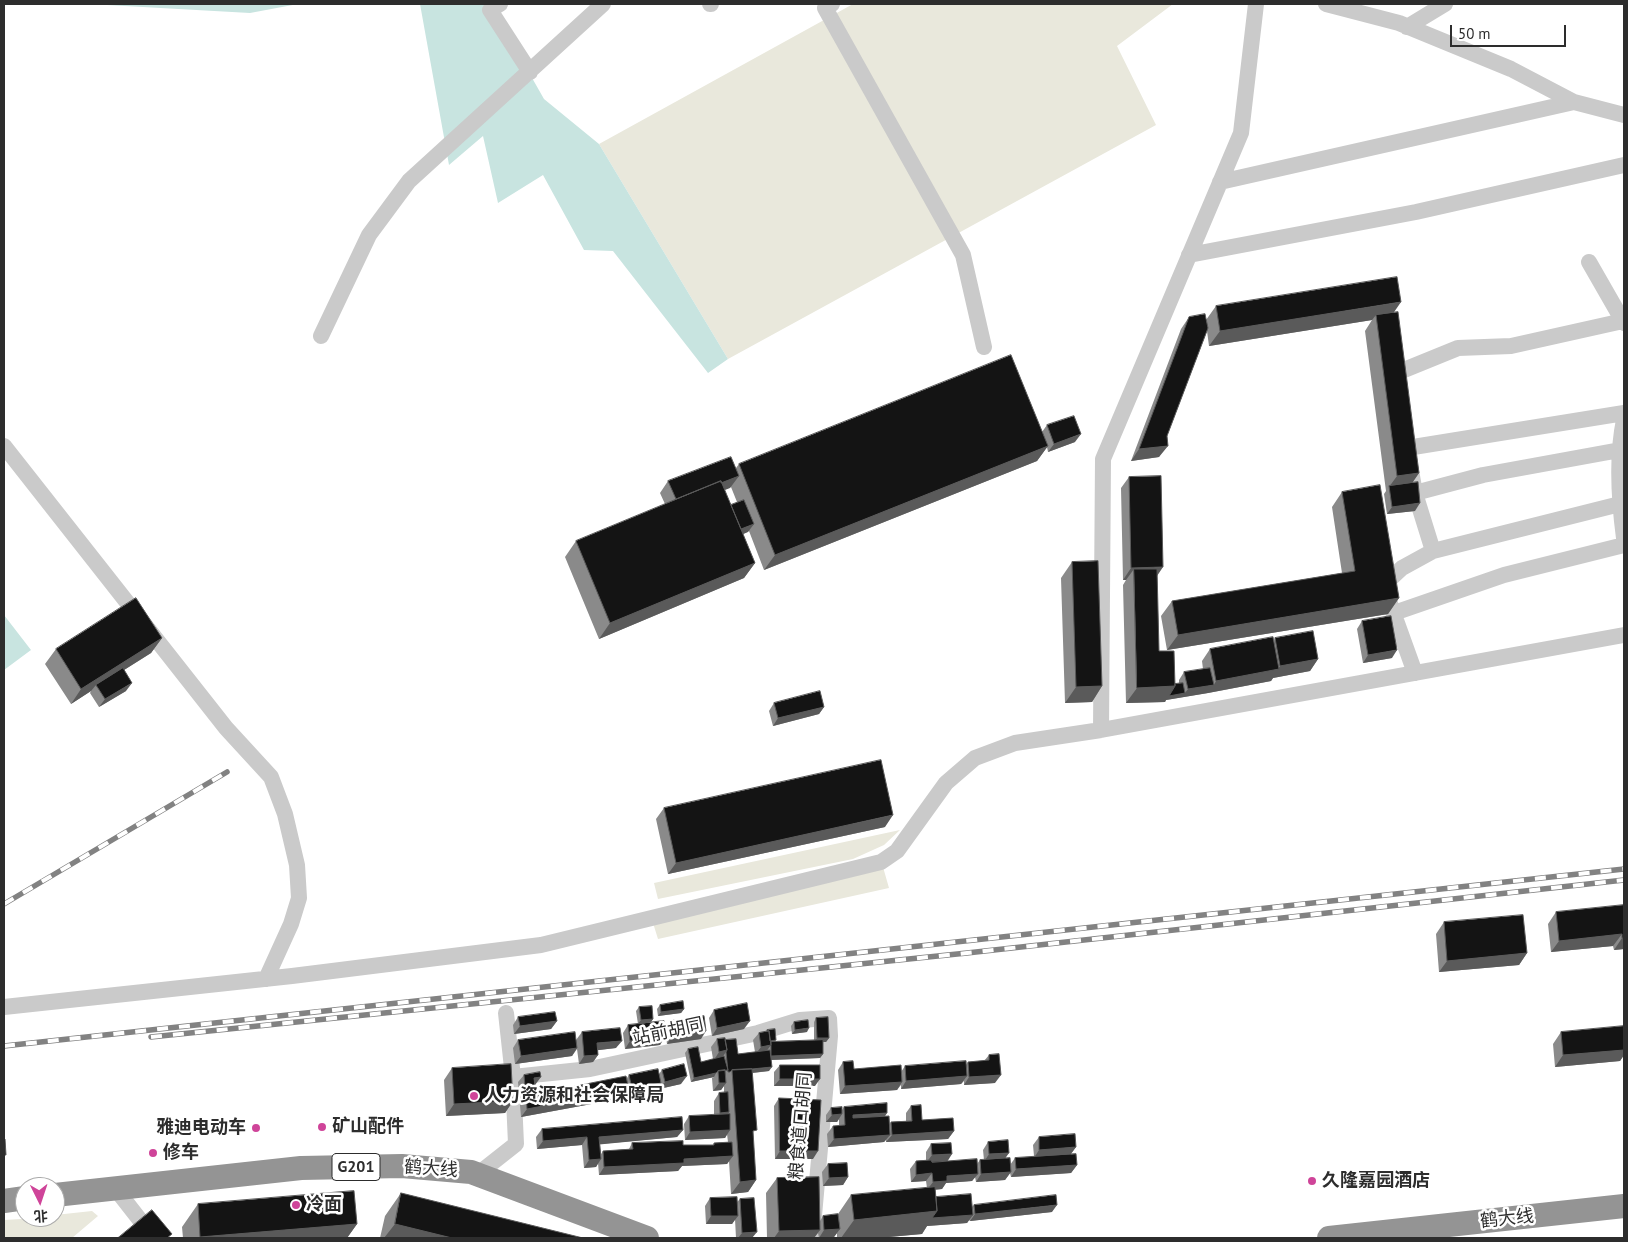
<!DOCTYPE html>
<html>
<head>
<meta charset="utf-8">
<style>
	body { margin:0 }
	#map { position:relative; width:1628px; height:1242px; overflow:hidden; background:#fff; font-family:"PT Sans","Noto Sans SC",sans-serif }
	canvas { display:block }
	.frame { position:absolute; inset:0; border:5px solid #2d2d2d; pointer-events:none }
	.north { position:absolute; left:15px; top:1177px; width:50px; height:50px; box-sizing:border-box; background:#fff; border:1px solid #ababab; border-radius:50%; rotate:176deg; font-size:14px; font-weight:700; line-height:20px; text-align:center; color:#2d2d2d }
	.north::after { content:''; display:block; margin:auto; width:18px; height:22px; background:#cf4499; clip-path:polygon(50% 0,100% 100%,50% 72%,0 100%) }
	.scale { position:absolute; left:1450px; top:25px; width:116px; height:22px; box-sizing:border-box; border:2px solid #2d2d2d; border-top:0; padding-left:6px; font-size:15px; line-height:18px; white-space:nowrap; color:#2d2d2d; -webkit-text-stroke:4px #fff; paint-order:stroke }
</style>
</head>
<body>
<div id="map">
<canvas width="1628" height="1242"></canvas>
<div class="frame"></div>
<div class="north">北</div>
<div class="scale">50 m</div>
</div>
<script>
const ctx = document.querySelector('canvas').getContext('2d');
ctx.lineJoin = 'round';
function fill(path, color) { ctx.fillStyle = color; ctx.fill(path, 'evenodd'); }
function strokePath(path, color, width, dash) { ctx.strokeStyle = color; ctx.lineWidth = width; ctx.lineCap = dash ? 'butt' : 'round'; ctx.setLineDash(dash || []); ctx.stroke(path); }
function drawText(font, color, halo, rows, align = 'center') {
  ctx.font = font + ' "PT Sans","Noto Sans SC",sans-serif'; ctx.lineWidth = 5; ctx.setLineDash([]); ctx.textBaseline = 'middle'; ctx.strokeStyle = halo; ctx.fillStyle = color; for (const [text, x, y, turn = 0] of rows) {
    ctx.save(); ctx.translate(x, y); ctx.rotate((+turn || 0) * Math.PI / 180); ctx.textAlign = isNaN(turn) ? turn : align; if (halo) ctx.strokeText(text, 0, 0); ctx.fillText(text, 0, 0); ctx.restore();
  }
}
const green = new Path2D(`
	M853,4H1173L1117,46L1156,125L728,359L599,144Z
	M900,830L884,845L853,859L658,899L654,883Z
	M883,867L889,888L658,939L653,923Z
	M92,1211L98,1216L72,1238H4V1220L55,1217V1215Z`);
const water = new Path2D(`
	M89,4H298L250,13Z
	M420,4H490L544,99L599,144L728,359L708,373L613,251L584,250L543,175L498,203L483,136L449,165Z
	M4,615L31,650L4,670Z`);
const minor = new Path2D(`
	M500,4L490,10L530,72
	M710,4H711
	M832,4L825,8L963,255L984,347
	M1326,4L1399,23L1511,69L1574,102L1624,115
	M1407,27L1445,4
	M1220,182L1574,102
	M1189,255L1416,212L1624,165
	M1589,262L1624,323
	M321,336L369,235L409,181L603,4
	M1399,372L1458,348L1511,346L1623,321
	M1624,420C1616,458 1619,500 1624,538
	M4,446L226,728L271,777L285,814L297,865L299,898L291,924L266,979
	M1415,493L1483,475L1620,450
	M1433,551L1620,504
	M1394,613L1504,575L1624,545
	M1415,673L1388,598L1387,582L1402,568L1433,551L1415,493L1407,448L1624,413
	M1101,730L1103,459L1241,133L1256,4
	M4,1007L292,976L541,945L881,862L897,851L946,783L975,758L1015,743L1101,730L1624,635
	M513,1077L590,1069L758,1033L800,1020L829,1018L830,1036L812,1238
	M478,1174L516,1144L513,1077L506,1013
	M115,1188L154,1238`);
const highway = new Path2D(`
	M55,1195L301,1168L402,1166L471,1172L647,1238
	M4,1201L25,1198
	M1329,1238L1624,1206`);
const rail = new Path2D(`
	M4,904L227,772
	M151,1037L967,953L1624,880
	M4,1046L1624,869`);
const wall = new Path2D(`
	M1216,306L1393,313L1419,473L1412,483L1415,511L1387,514L1384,494L1386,491L1365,331L1372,320L1209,346L1207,331L1159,457L1131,461L1181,329L1189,317L1206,320Z
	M1047,425L1075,442L1048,452L1047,447L1037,461L764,570L749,531L743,534L755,563L744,578L599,639L565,557L576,541L665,504L660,493L668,481L736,468L739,464L1042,432ZM731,487L737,502L731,505L724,490Z
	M1129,477L1157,576L1159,651L1175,684L1179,683V680L1184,672L1203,669L1202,661L1210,649L1274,640L1275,638L1318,659L1310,671L1273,678L1271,681L1208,693L1166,700L1165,702L1126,703L1123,585L1126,580H1123L1121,488Z
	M1342,492L1399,598L1388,614L1167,650L1161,616L1172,601L1342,573L1332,507Z
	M1072,562L1102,686L1092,702L1065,703L1061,578Z
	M1362,621L1392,658L1363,663L1357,629Z
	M162,638L151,653L124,670L126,691L99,707L90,693L91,691L71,704L45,664L56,649Z
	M774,703L824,707L819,714L773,726L769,711Z
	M664,808L885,827L668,874L656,819Z
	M1624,905V949L1614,950L1613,946L1551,952L1548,924L1556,912Z
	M1444,922L1527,953L1519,965L1439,972L1436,934Z
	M660,1005L684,1009L681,1013L658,1016L657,1009Z
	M639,1007L653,1019L651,1022L638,1024L636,1011Z
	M714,1010L744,1029L712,1036L709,1018Z
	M518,1017L557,1021L551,1029L514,1034L513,1025Z
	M816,1018L829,1038L826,1042H823V1054L820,1058L771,1060L769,1071L753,1073V1136L756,1180L748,1192L731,1194L729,1161L727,1164L682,1166L678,1171L599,1175L598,1163L596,1167L584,1168L582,1145L537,1149L536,1137L542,1129L683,1130L677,1137L600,1144L601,1154L603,1151L629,1149L632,1143L683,1145H713L714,1143L728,1142L727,1134L725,1138L685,1140L684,1124L689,1116L714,1115V1101L719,1093L724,1092V1086L721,1090L713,1091L712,1078L714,1077L691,1082L685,1053L688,1049L701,1062L713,1059L711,1047L717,1039L725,1040L738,1054L755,1052L753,1040L759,1033L767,1031V1030L776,1040L775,1041L814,1040V1022Z
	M670,1021L701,1039L667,1044L665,1031L660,1045L625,1049L623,1033L628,1025L664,1029Z
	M794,1022L807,1032L792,1034L791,1026Z
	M1624,1026V1055L1620,1061L1555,1067L1553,1044L1561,1032Z
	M582,1032L616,1048L598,1050V1055L593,1062L579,1064L577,1049L572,1056L515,1064L513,1048L518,1040H576Z
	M989,1055L995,1083L964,1085V1081L961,1084L901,1089V1085L897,1090L840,1094L838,1070L843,1062L854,1069L901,1072L905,1066L966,1065L968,1062L984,1061Z
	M780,1065L815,1086H774V1072Z
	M452,1068L513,1101L505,1113L446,1116L444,1080Z
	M662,1070L681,1084L659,1089L658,1086L655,1091L626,1097V1095L624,1098L521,1117L518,1082L524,1075L535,1085L536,1094L627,1078L629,1075L659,1074Z
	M779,1098L813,1159H775L774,1106Z
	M911,1106L922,1120L954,1131L948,1139L886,1142V1140L884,1142L828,1147L827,1134L833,1126H839V1119L837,1122H826V1115L831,1108L842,1110L844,1107L885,1116L889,1125L891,1122L906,1121V1113Z
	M1039,1137L1076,1147L1071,1154L1077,1165L1071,1173L1011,1177L1010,1173L1005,1180L976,1182L975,1177L972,1181L946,1183L942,1189L935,1190L936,1197L972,1207L974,1205L1052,1212L970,1221L969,1220L967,1223L927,1226L922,1234L878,1238H837V1233L834,1237L819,1238L818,1233L814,1238H767L766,1193L777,1178L820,1221L823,1216L838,1214L851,1195L927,1188L926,1181L911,1182L910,1169L916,1161L926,1160V1152L931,1144L947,1161L977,1164L980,1160H984L983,1150L988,1142L1006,1158L1010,1165L1015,1158L1034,1156L1033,1145Z
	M828,1164L848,1177L843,1185L823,1186L822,1172Z
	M401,1193L583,1238H380L385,1216Z
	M710,1198L737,1202L740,1199L752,1238H736L735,1219L732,1224H706L705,1206Z
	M198,1204L357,1224L347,1238H183L182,1227Z`);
const shadedWall = new Path2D(`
	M1401,302L1390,318L1376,315L1372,320L1209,346L1220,331Z
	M1081,434L1075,442L1048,452L1054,444Z
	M1048,446L1037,461L764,570L775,555Z
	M1168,446L1159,457L1131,461L1139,449Z
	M1419,473L1408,489L1389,487L1397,476Z
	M739,476L730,488L668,512L676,501Z
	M1420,503L1415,511L1387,514L1392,507Z
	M754,524L748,532L729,540L734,532Z
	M755,563L744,578L599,639L610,623Z
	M1163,567L1155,579L1134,569L1126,580H1123L1131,568Z
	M1399,598L1388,614L1167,650L1178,635Z
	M162,638L151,653L97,687L96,685L91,691L71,704L81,689Z
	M1397,650L1392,658L1363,663L1368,655Z
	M1318,659L1310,671L1273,678L1271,681L1208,693L1166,700L1165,702L1126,703L1137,688L1175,686L1185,693L1188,689L1214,685L1216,681L1278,669L1280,666Z
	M132,683L126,691L99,707L105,699Z
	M1102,686L1092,702L1065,703L1076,687Z
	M824,707L819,714L773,726L778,718Z
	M893,815L885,827L668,874L676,863Z
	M1622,934L1613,946L1551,952L1559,941Z
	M1622,938H1624V949L1614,950Z
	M1527,953L1519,965L1439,972L1447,961Z
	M684,1009L681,1013L658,1016L661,1012Z
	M653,1019L651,1022L638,1024L641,1020Z
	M557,1021L551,1029L514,1034L520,1026Z
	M750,1021L744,1029L712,1036L717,1028Z
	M809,1028L807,1032L792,1034L795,1030Z
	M706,1031L701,1039L667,1044L672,1036Z
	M665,1037L660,1045L625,1049L630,1041Z
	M817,1038H829L826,1042H814Z
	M622,1041L616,1048L591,1051L597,1043Z
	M771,1045L765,1053L755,1055L761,1047Z
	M577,1048L572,1056L515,1064L521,1056Z
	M727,1050L722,1058L714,1060L719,1052Z
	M1624,1050V1055L1620,1061L1555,1067L1563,1055Z
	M823,1054L820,1058L769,1060L771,1056Z
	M598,1055L593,1062L579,1064L584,1056Z
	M772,1067L769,1071L732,1075V1072Z
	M716,1073L714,1077L691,1082L694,1078Z
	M1001,1075L995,1083L964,1085L969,1077Z
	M687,1076L681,1084L659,1089L665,1082Z
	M967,1076L961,1084L901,1089L906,1081Z
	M541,1077L535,1085L534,1078Z
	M780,1079H820L815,1086H774Z
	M902,1082L897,1090L840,1094L845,1086Z
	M661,1083L655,1091L626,1097L632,1089Z
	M719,1083H726L721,1090L713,1091Z
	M629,1090L624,1098L521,1117L527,1109Z
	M513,1101L505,1113L446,1116L454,1104Z
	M729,1112L724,1120L715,1121L720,1113Z
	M887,1113L882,1121L847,1123L853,1115Z
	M842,1114L837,1122H826L832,1115Z
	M683,1130L677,1137L594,1145L599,1137Z
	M730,1130L725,1138L685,1140L690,1132Z
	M954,1131L948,1139L886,1142L892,1135Z
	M890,1135L884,1142L828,1147L834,1139Z
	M587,1137L582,1145L537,1149L543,1141Z
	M1076,1147L1070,1155L1034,1158L1039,1150Z
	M780,1151H818L813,1159H775Z
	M1009,1153L1004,1160L984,1162L989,1154Z
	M952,1154L947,1162L926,1163L932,1155Z
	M733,1156L727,1164L682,1166L678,1171L599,1175L604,1167L684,1159Z
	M601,1159L596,1167L584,1168L589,1160Z
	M1077,1165L1071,1173L1011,1177L1016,1169Z
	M1011,1172L1005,1180L976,1182L981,1174Z
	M932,1173L926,1181L911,1182L916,1175Z
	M978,1174L972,1181L946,1183L942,1189L927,1190L933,1182L947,1176Z
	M848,1177L843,1185L823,1186L829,1178Z
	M756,1180L748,1192L731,1194L740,1182Z
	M1057,1205L1052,1212L970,1221L975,1214Z
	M937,1211L973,1215L967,1223L927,1226L922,1234L878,1238H841L854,1220Z
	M711,1216H738L732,1224H706Z
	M357,1224L347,1238H199L200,1237Z
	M395,1224L452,1238H384Z
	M840,1229L834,1237L819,1238L824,1230Z
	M820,1230L814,1238H774L779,1231Z
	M757,1232L752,1238H738L742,1233Z`);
const building = new Path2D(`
	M1397,277L1401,302L1220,331L1216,306Z
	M1398,312L1419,473L1397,476L1376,315Z
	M1205,314L1208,328L1167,436L1168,446L1139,449L1189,317Z
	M1011,355L1048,446L775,555L739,464Z
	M1074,416L1081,434L1054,444L1047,425Z
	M731,457L739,476L721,483V481L676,499L668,481Z
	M1161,476L1163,567L1131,568L1129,477Z
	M721,481L755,563L610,623L576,541Z
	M1418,482L1420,503L1392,507L1389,486Z
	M1380,485L1399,598L1178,635L1172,601L1355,571L1342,492Z
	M744,500L754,524L741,529L731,505Z
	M1098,561L1102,686L1076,687L1072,562Z
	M1134,569H1157L1159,651H1174L1175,686L1137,688Z
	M136,598L162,638L81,689L56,649Z
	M1391,616L1397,650L1368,655L1362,621Z
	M1313,631L1318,659L1280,666L1275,638Z
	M1273,637L1279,669L1216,681L1210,649Z
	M123,668L132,683L105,699L96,685Z
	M1210,668L1214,685L1188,689L1184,672Z
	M1183,683L1185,693L1169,696L1175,686V684Z
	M820,691L824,707L778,718L774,703Z
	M881,760L893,815L676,863L664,808Z
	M1624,905V938H1622V934L1559,941L1556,912Z
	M1523,915L1527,953L1447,961L1444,922Z
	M683,1001L684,1009L661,1012L660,1005Z
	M747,1003L750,1021L717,1028L714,1010Z
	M652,1006L653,1019L641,1020L639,1007Z
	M555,1012L557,1021L520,1026L518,1017Z
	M704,1016L706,1031L672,1036L670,1021Z
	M828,1017L829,1038H817L816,1018Z
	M808,1020L809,1028L795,1030L794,1022Z
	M664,1021L665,1037L630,1041L628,1025Z
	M1624,1026V1050L1563,1055L1561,1032Z
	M620,1028L622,1041L597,1043L598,1055L584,1056L582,1032Z
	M775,1029L776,1040L770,1041L769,1031H767V1030Z
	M769,1031L771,1045L761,1047L759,1033Z
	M575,1032L577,1048L521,1056L518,1040Z
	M725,1038L727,1050L719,1052L717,1039Z
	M736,1039L738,1054L770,1050L772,1067L752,1069L732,1070L730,1072H728L726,1052L727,1050L725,1040Z
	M823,1040V1054L771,1056V1042Z
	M698,1047L701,1062L724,1056L728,1070L718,1071L716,1073L694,1078L688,1049Z
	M999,1054L1001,1075L969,1077L968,1062L989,1060V1055Z
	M853,1061L854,1069L901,1065L902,1082L845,1086L843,1062Z
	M966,1061L967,1076L906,1081L905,1066Z
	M511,1064L513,1101L454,1104L452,1068Z
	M684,1064L687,1076L665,1082L662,1070Z
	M780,1065H820V1079H780Z
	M658,1069L661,1083L632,1089L629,1075Z
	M752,1069L757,1130L753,1131L756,1180L740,1182L732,1070Z
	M725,1070L726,1083H719L718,1071Z
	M540,1072L541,1077L534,1078L536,1094L626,1076L629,1090L527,1109L524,1075Z
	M728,1092L729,1112L720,1113L719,1093Z
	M779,1098L821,1100L818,1151H780Z
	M887,1103V1113L853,1115V1118L889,1116L890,1135L834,1139L833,1126L845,1125L844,1107Z
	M921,1105L922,1120L953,1118L954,1131L892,1135L891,1122L912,1121L911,1106Z
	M842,1107V1114L832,1115L831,1108Z
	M730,1114V1130L690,1132L689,1116Z
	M682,1117L683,1130L599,1137L601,1159L589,1160L587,1137L543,1141L542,1129Z
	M1075,1134L1076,1147L1039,1150V1137Z
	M4,1139H5L6,1155H4Z
	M1008,1140L1009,1153L989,1154L988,1142Z
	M683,1141V1145H714V1143L732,1142L733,1156L684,1159V1163L604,1167L603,1151L633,1149L632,1143Z
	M951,1143L952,1154L932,1155L931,1144Z
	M1076,1154L1077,1165L1016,1169L1015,1158Z
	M1010,1158L1011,1172L981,1174L980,1160Z
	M977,1159L978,1174L947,1176V1181L933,1182L932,1173L916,1175V1161L931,1160L932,1162Z
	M847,1163L848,1177L829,1178L828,1164Z
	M819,1177L820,1230L779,1231L777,1178Z
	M935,1187L937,1211L854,1220L851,1195Z
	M354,1191L357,1224L200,1237L198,1204Z
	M401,1193L583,1238H452L395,1224Z
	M971,1194L973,1215L932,1218L937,1211L936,1197Z
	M1056,1195L1057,1205L975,1214L974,1205Z
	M737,1197L738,1216H711L710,1198Z
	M754,1198L757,1232L742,1233L740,1199Z
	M152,1210L172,1234L167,1238H118Z
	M838,1214L840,1229L824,1230L823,1216Z`);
const markers = [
	[474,1096,5,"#cf4499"],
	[322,1127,5,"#cf4499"],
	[256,1128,5,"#cf4499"],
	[153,1153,5,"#cf4499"],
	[1312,1181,5,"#cf4499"],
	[296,1205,5,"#cf4499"]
];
const shields = [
	[356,1167,48]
];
const shieldNames = [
	["G201",356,1167]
];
const streetNames = [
	["站前胡同",668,1032,-12],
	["粮食道口胡同",801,1126,-85],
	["鹤大线",431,1169,4],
	["鹤大线",1507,1219,-6]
];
const poiNames = [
	["人力资源和社会保障局",484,1096],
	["矿山配件",332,1127],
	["雅迪电动车",246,1128,"right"],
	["修车",163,1153],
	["久隆嘉园酒店",1322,1181],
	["冷面",306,1205]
];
fill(green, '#e9e8dc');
fill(water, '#c8e4e0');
strokePath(minor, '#cacaca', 16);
strokePath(highway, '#949494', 24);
strokePath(rail, '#828282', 5.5);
strokePath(rail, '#fff', 4, [11]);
fill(wall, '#8a8a8a');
fill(shadedWall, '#5a5a5a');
fill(building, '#141414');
strokePath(building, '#5a5a5a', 1);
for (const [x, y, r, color] of markers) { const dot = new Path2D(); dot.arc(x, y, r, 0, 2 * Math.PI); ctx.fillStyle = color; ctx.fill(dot); strokePath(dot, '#fff', 2); }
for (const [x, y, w] of shields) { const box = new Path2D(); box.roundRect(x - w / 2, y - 13.5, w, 27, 4); ctx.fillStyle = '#fff'; ctx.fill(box); strokePath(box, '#2d2d2d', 1); }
drawText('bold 16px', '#2d2d2d', null, shieldNames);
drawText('18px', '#2d2d2d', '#fff', streetNames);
drawText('bold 18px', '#2d2d2d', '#fff', poiNames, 'left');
</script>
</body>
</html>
